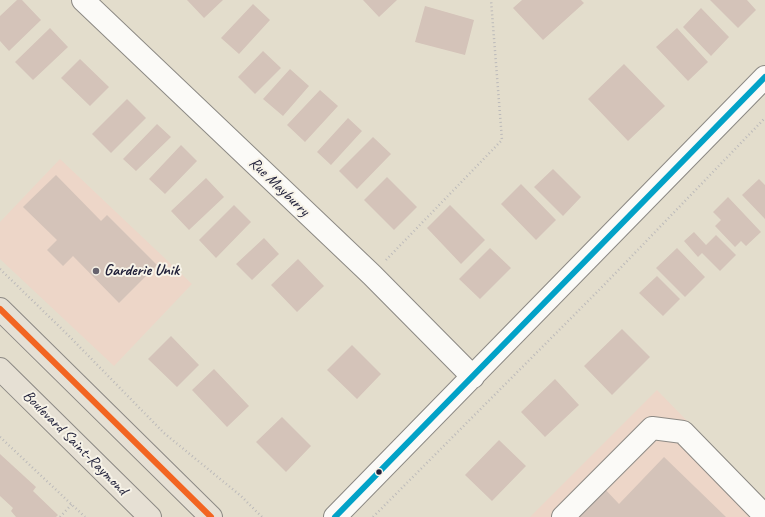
<!DOCTYPE html>
<html>
<head>
<meta charset="utf-8">
<style>
	body { margin:0 }
	canvas { display:block; background:#e3ddcc }
</style>
</head>
<body>
<canvas width="765" height="517"></canvas>
<script>
const ctx = document.querySelector('canvas').getContext('2d');
ctx.lineJoin = 'round';
function fill(path, color) { ctx.fillStyle = color; ctx.fill(path, 'evenodd'); }
function strokePath(path, color, width, dash) { ctx.strokeStyle = color; ctx.lineWidth = width; ctx.lineCap = dash ? 'butt' : 'round'; ctx.setLineDash(dash || []); ctx.stroke(path); }
function drawText(font, color, halo, rows, align = 'center') {
  ctx.font = font + ' Caveat,sans-serif'; ctx.lineWidth = 4; ctx.setLineDash([]); ctx.textBaseline = 'middle'; ctx.strokeStyle = halo; ctx.fillStyle = color; for (const [text, x, y, turn = 0] of rows) {
    ctx.save(); ctx.translate(x, y); ctx.rotate((+turn || 0) * Math.PI / 180); ctx.textAlign = isNaN(turn) ? turn : align; if (halo) ctx.strokeText(text, 0, 0); ctx.fillText(text, 0, 0); ctx.restore();
  }
}
const built = new Path2D(`
	M60,159L192,284L114,366L0,259V222Z
	M657,390L765,501V517H530Z`);
const building = new Path2D(`
	M17,0H22L41,20L9,51L0,41V16Z
	M187,0H223L204,18Z
	M363,0H397L379,17Z
	M522,0H581L584,3L543,40L513,8Z
	M710,0H747L756,10L738,28Z
	M253,4L270,20L239,54L221,38Z
	M425,6L474,20L465,55L415,42Z
	M701,8L729,37L711,56L683,27Z
	M50,28L68,47L33,80L15,62Z
	M677,28L708,62L688,81L656,47Z
	M263,51L281,68L255,94L238,77Z
	M80,59L109,87L90,106L61,78Z
	M624,64L665,106L628,141L588,99Z
	M290,69L309,86L283,116L263,99Z
	M320,90L338,106L305,142L287,125Z
	M127,99L146,118L111,153L92,134Z
	M348,118L362,131L331,165L317,152Z
	M157,124L171,137L136,171L123,159Z
	M373,137L391,154L357,189L339,171Z
	M181,145L197,161L165,194L149,179Z
	M553,169L581,197L563,216L534,187Z
	M56,175L101,221L107,215L157,265L119,303L73,256L63,266L47,250L57,240L23,207Z
	M387,177L417,207L394,230L364,200Z
	M206,178L224,197L189,230L171,211Z
	M759,179L765,185V219L742,195Z
	M521,184L556,220L536,240L501,204Z
	M728,197L761,232L746,246L741,241L735,247L715,226L721,220L713,212Z
	M234,205L251,222L216,258L199,240Z
	M450,205L485,240L461,264L427,228Z
	M694,232L706,245L716,235L736,255L720,271L702,253L698,257L684,241Z
	M264,238L279,254L252,280L236,264Z
	M490,248L511,268L480,299L459,279Z
	M677,248L705,277L685,297L656,268Z
	M298,259L324,286L297,312L271,285Z
	M657,276L680,299L663,316L639,293Z
	M622,329L650,357L612,395L584,366Z
	M171,336L199,365L177,387L148,359Z
	M352,345L381,374L357,399L327,370Z
	M214,369L249,406L227,427L192,390Z
	M555,379L579,405L545,437L521,412Z
	M282,417L311,446L286,472L256,442Z
	M499,440L526,466L492,501L465,475Z
	M0,454L36,487L33,491L58,515L56,517H16L11,511L13,508L0,496Z
	M664,457L726,517H572L602,486L619,504Z`);
const path = new Path2D(`
	M386,260L502,140L491,0
	M0,269L68,335L164,433L241,496L262,517
	M0,437L85,517
	M60,517L72,504
	M373,517L603,286L765,118`);
const minor = new Path2D(`
	M83,0L372,275L473,377
	M335,517L765,77
	M563,517L652,428L683,432L765,516`);
const major = new Path2D(`
	M0,309L211,517
	M0,369L150,517`);
const bus1 = new Path2D(`
	M335,517L765,77`);
const bus2 = new Path2D(`
	M0,309L211,517`);
const markers = [
	[96,271,4,"#66636e"],
	[379,472,3.5,"#22223b"]
];
const streetNames = [
	["Rue Mayburry",279,187,44],
	["Boulevard Saint-Raymond",75,443,45]
];
const poiNames = [
	["Garderie Unik",104,271]
];
fill(built, '#edd6c8');
fill(building, '#d4c3b9');
strokePath(minor, '#8c8984', 24);
strokePath(major, '#8c8984', 24);
strokePath(path, '#bcbaba', 2.5, [1, 3]);
strokePath(minor, '#fbfaf7', 22);
strokePath(major, '#e6e0d4', 22);
strokePath(bus1, '#02a2c7', 6);
strokePath(bus2, '#f26522', 6);
for (const [x, y, r, color] of markers) { const dot = new Path2D(); dot.arc(x, y, r, 0, 2 * Math.PI); ctx.fillStyle = color; ctx.fill(dot); strokePath(dot, '#f7f3e8', 1.5); }
drawText('16px', '#22223b', '#f7f3e8', streetNames);
drawText('bold 16px', '#22223b', '#f7f3e8', poiNames, 'left');
</script>
</body>
</html>
